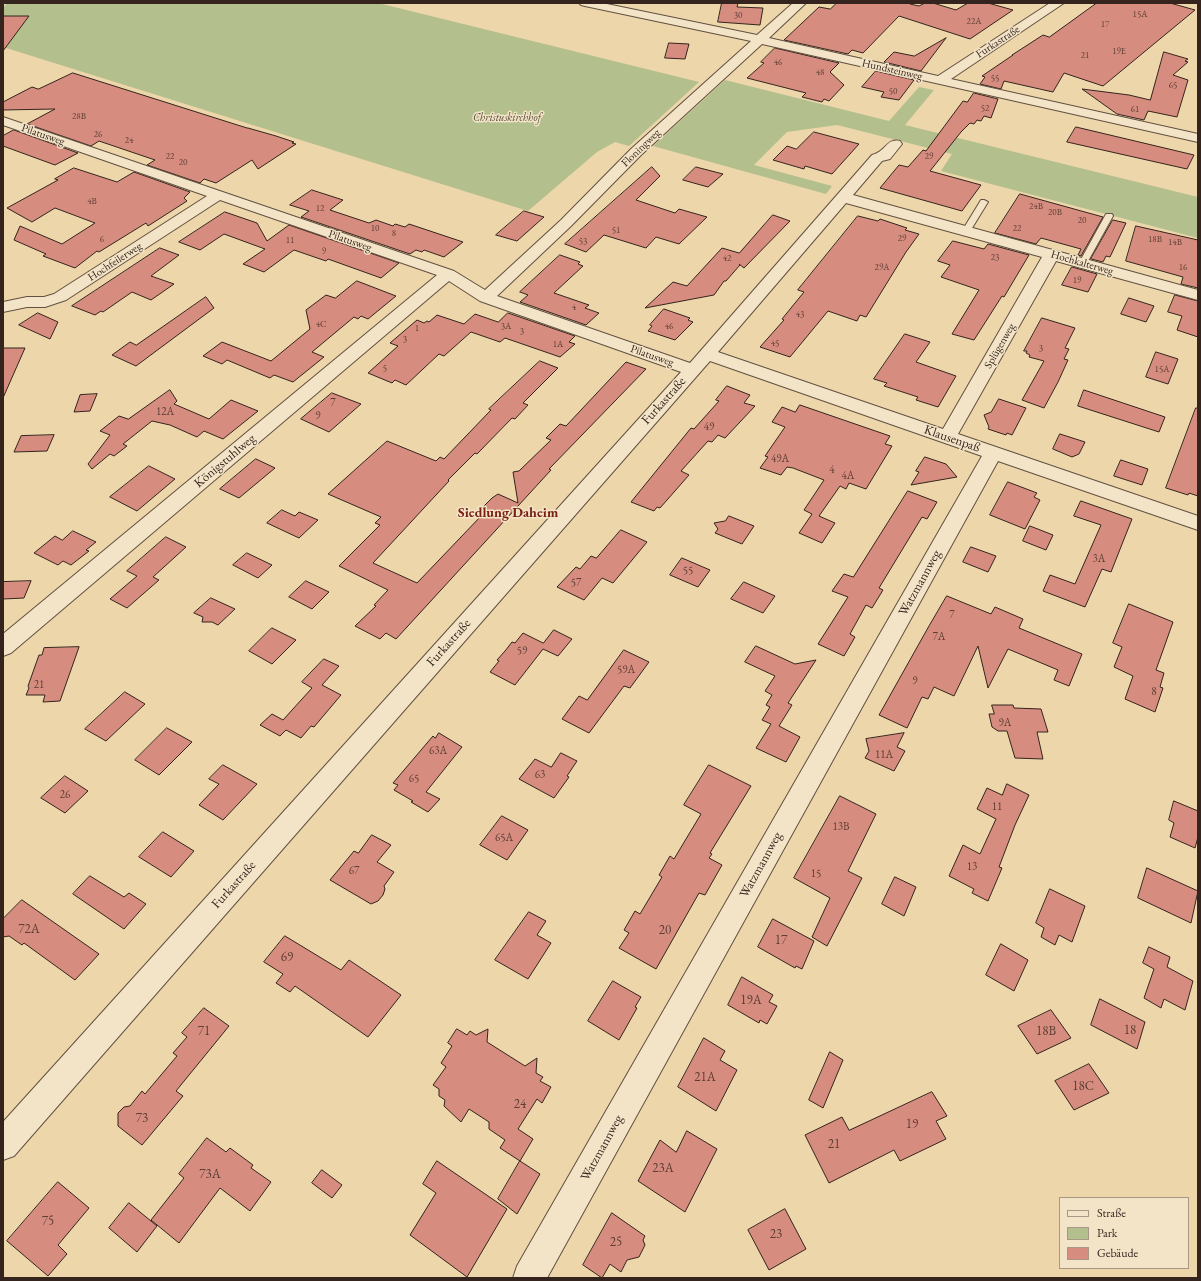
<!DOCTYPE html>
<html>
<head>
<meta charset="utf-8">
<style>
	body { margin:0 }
	#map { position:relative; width:1201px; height:1281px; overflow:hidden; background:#edd6aa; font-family:"EB Garamond",serif }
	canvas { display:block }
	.frame { position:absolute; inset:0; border:4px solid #34241d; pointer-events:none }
	.legend { position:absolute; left:1059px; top:1197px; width:130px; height:72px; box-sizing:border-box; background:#f3e4c8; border:1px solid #a79784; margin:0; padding:5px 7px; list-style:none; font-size:12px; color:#34241d }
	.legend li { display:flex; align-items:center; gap:8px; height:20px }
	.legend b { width:20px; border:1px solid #a79784 }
</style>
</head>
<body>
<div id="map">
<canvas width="1201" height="1281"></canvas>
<div class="frame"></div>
<ul class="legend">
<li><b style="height:5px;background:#f3e4c8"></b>Straße</li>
<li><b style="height:11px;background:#b3bf8d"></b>Park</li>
<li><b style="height:11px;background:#d68c7e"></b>Gebäude</li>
</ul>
</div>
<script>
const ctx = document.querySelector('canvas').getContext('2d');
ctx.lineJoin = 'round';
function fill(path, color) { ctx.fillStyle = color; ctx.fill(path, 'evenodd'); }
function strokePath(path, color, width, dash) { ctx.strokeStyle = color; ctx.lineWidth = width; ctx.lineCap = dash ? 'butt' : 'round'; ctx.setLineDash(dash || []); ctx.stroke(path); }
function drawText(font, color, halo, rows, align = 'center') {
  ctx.font = font + ' "EB Garamond",serif'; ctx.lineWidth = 3; ctx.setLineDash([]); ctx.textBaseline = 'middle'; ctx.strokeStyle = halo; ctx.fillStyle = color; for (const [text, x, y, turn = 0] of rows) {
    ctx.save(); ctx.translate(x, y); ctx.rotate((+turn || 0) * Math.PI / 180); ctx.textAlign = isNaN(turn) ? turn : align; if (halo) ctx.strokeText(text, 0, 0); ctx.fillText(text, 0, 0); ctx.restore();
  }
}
const green = new Path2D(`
	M7,3H378L699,82L629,146L615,142L597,152L528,211L3,47V8Z
	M725,80L889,121L919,87L934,90L905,125L1198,197V238L941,171L952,154L837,125L787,132L754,165L832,186L826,194L653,146Z`);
const building = new Path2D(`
	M722,3H738L737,7L763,8L760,25L718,22Z
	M837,3H912L910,4L919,6L925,3H933L956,10L968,3H988L1013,10L970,39L899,16L863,53L852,50L848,54L784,40L819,7L830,9Z
	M1097,3H1170L1195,10L1103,86L1064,73L1053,92L1004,81L1001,89L980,84L985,77L982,76L1013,55H1012L1043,35L1049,37Z
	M3,16H29L3,51Z
	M946,38L921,71L884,62L894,52L914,56Z
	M669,43L689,44L685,59L665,58Z
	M775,48L839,63L830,72L844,85L829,101L824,99L822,102L802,97L806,93L747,78L764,63L761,62Z
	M1164,52L1188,59L1185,61L1188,62L1173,75L1188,80L1177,117L1148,111L1144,120L1117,114L1082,89L1129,95L1150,100Z
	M876,71L914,80L899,100L881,97L884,92L862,87Z
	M73,73L247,128H248L276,136L294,142L292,143L296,144L258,169L252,160L216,183L204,179L200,183L147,165L155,160L99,141L91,146L27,124L55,109L3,110V102L32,87L38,89Z
	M974,93L998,99L991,118L984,116L981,121L977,120L974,124L970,123L961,132L930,171L981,185L962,211L880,188L899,165L908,167L923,150L926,151L963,101L967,102Z
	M1076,127L1194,155L1187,169L1067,142Z
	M14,130L78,153L55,165L3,146V136Z
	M814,132L859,144L832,174L805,166L804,169L773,160L787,146L796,149Z
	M652,167L660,176L636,200L675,213L679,209L707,217L679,244L656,237L646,248L604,235L586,252L565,244Z
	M696,167L723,174L708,187L683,180Z
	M74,168L117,182L134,172L190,192L184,198L187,201L148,226L146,223L99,252L97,251L75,268L43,256L46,254L14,240L20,226L62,244L95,223L55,208L32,222L7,208L58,180L55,179Z
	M312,190L343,200L330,210L369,223L376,220L393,226L395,224L405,227L409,224L463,242L444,257L424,250L422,252L416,250L410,254L301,217L309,211L290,205Z
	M1020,194L1103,217L1081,256L1078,255L1081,249L1041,238L1036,244L995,233Z
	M524,211L544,217L517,241L496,235Z
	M225,212L257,223L267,241L289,225L399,263L381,278L328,259L326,261L294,250L264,272L243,264L265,249L224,234L200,250L179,242Z
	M773,215L790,221L744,268L739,264L740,265L726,281H724L714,295L645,308L673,282L687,286L722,248L739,253Z
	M858,216L878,221L880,219L907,228L905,230L919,234L906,252L866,317L860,315L857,321L828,311L790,357L760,347L784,320L782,319L804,292L798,290Z
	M1113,220L1126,223L1110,257L1106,256L1103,262L1091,259Z
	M1136,226L1198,240V288L1181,284L1183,277L1126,261Z
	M953,241L984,249L988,244L1029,255L1004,297L1002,296L974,340L952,334L979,290L941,277L950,265L938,261Z
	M160,248L179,255L151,276L174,284L151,300L132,292L103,312L101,311L95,315L72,306Z
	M560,255L580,262L578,264L583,266L554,293L589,305L585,308L599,313L586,325L520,302L528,295L520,292Z
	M1072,267L1097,274L1088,292L1062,285Z
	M357,281L396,296L368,319L361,316L358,319L354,317L312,352L324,357L293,382L274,375L270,378L227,360L222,364L203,356L222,342L271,361L310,329L306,310L326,295L335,298Z
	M1175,295L1198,301V337L1177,330L1182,316L1168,312Z
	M206,297L214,308L136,366L112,355L130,342L136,345Z
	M1129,298L1154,306L1146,322L1121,314Z
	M664,309L690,318L688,320L693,322L675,340L648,331L652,326L650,325Z
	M38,313L58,322L50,339L19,325Z
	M508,313L575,336L569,342L575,344L560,357L505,338L500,342L471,332L444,356L439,354L406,385L395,380L392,383L368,373L398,346L390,343L417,320L424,323L427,321L429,322L437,315L464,324L475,314L498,322Z
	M1042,318L1075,328L1065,348L1069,349L1064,359L1068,360L1058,382L1044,408L1022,400L1044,361L1029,357L1030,355L1026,353L1027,351H1024Z
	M905,334L930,342L916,362L956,376L938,407L916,400L918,397L884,386L887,383L874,379Z
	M3,348H25L3,398Z
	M1156,352L1178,359L1168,384L1146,377Z
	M540,361L558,368L523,403L528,405L515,419L512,418L477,454L475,453L448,480L449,481L373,563L417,583L482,515L477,513L492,498L498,494L518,503L513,472L519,471L551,440L546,438L560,424L566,426L626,362L646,369L549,469L551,470L396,639L386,633L380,639L355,626L376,606L374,605L388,590L339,566L380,525L375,523L381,517L328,494L387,441L436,461L440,457L444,459L491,410L489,409Z
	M727,386L750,395L744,403L755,406L725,438L718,435L712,442L708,441L681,471L689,475L660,508L657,507L654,511L631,502L691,428L694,429L719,401L716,400Z
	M170,390L177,401L174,404L209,419L231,400L258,411L223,439L204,431L197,437L170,425L152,421L123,444L127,446L114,456L110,454L92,469L88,464L110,435L100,431L119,416L128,419Z
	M1084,390L1165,417L1159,432L1078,406Z
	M332,393L361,404L329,432L301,419Z
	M97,394L90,411L74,412L80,395Z
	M999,399L1026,408L1012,435L1007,433L1006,435L988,429L989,427L984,415L991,412Z
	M800,405L890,436L885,444L892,446L866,489L849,483L846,489L840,486L819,516L835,523L822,543L799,533L812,514L804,510L824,480L793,468L787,467L781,475L760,468L768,457L765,456L785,427L772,422L782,407L795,412Z
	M1196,408H1198V496L1189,493L1188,495L1166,488Z
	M1060,434L1085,442L1079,454L1072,457L1053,449Z
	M54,435L47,451L14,452L21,436Z
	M925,457L946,464L957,477L911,485L919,472L916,471Z
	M256,459L275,468L239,498L220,489Z
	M1121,460L1148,469L1142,485L1114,476Z
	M149,466L175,479L137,511L110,497Z
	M1008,482L1037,493L1034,497L1040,500L1025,529L990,515Z
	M908,491L937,502L927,519L922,517L879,588L883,590L872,608L866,605L850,634L855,637L844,656L818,644L848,597L832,591L844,574L853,577Z
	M1081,501L1132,519L1111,572L1102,569L1085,607L1043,591L1050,575L1075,584L1101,525L1074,516Z
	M282,510L295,516L299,512L318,520L299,538L267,523Z
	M729,516L754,526L742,544L715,533L718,529L714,523L725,521Z
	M1030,526L1053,535L1046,550L1023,541Z
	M621,530L647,542L613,583L602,578L584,600L557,587L576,567L580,569L591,556L596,558Z
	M73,531L96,542L86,550L89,551L71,565L63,561L58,565L34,553L55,536L62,540Z
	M166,537L186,547L153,577L159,580L127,608L110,599L137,576L127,571Z
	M971,547L996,556L988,572L963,562Z
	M247,553L272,565L258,578L233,565Z
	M682,558L710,570L698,587L670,575Z
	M31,581L24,598L3,599V582Z
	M306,581L329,592L312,609L289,597Z
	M744,582L775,596L763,613L731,599Z
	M947,596L991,614L995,607L1023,619L1019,628L1082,654L1069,686L1054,680L1058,670L1008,649L988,688L978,646L954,696L934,687L928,699L922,697L907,728L879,715L929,626Z
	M211,598L235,609L218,625L212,622H202L203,617L194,613Z
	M1129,604L1173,622L1156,670L1164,673L1160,687L1163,688L1155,712L1125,699L1133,676L1114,667L1122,647L1113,643Z
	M272,628L296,640L272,664L249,651Z
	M554,630L572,639L558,656L543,649L515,685L490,672L499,661L497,660L505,651L512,642L515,643L523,633L543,643Z
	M756,646L795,664L816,660L788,703L792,705L779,726L800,737L786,762L756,748L771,724L762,720L770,707L766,705L772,695L765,691L775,676L745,662Z
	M79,647L60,701L43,702L45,695H26L29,688L28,686L39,655H42L44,648Z
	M624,650L649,662L630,688L624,686L589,733L562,719L579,696L587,700Z
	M324,659L339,666L322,685L341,695L314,727L311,726L301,738L286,730L280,736L260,725L272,714L283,720L312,688L302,682Z
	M125,692L145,704L106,741L85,729Z
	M992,705H1013L1014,708L1041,709L1048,732H1037L1043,759L1015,758L1007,731H998L992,727L989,714H994Z
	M167,728L192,742L159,775L135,760Z
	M439,733L462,747L426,792L440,799L428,812L411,802L413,801L394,790L398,785L393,783L433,736L435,738Z
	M904,733L897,747L905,751L894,771L865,758L869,751L866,739Z
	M561,753L577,761L567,776L569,777L554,798L519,779L535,759L551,767Z
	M223,765L257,784L223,820L199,805L219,784L209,779Z
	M709,765L751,786L710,853L712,854L709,858L722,865L705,895L699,893L656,969L619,948L629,933L624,930L635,911L640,914L662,877L659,875L670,856L674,859L701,814L684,805Z
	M65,776L88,791L65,813L41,798Z
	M1007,784L1029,795L1015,825L999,867L1002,868L988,901L972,893L974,889L949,876L963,845L980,854L996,819L977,809L987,788L1002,795Z
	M840,796L876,814L848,871L862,878L827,946L812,937L830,898L794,878Z
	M1174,801L1198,811V837L1195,848L1170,837L1174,823L1169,820Z
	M502,816L528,830L507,860L480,845Z
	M163,832L194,851L171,877L139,857Z
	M372,835L391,845L377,862L394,872L384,886L385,889L383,895L378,901L371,904L330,880L354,851L358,853Z
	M1147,868L1198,891L1191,923L1138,898Z
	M90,876L124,897L129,893L146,904L124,929L73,894Z
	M895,877L916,887L904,916L882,904Z
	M1050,889L1085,906L1072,942L1059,935L1055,945L1041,937L1044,928L1036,923Z
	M22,900L99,954L75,980L24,943L22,945L9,936L3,937V919Z
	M529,912L546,921L537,935L551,943L528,979L495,960Z
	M773,919L814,941L802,969L796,966L795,968L758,947Z
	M285,936L341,970L349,960L401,995L368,1037L295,986L290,992L276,983L283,974L264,962Z
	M1001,944L1028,960L1014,991L986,975Z
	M1149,947L1170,957L1167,967L1193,981L1185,1010L1164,999L1161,1008L1144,998L1154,969L1143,963Z
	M742,977L773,995L769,1002L777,1006L767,1024L760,1020L759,1023L728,1005Z
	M613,981L641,997L635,1007L637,1008L619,1040L588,1021Z
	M1100,999L1145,1022L1137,1049L1091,1025Z
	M204,1008L229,1026L176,1091L183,1096L142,1145L118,1126V1113L124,1107L130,1106L142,1091L145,1094L177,1056L173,1053L187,1037L182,1033Z
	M1051,1010L1071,1038L1037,1054L1018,1026Z
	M457,1029L467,1035L470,1031L476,1035L488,1029L487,1042L525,1066L537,1058L536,1073L543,1077L540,1081L551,1087L542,1103L537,1099L518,1129L533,1139L520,1161L500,1148L505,1140L489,1129V1122L469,1109L461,1122L444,1106L445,1100L439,1096V1089L433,1085L446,1067L441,1063L452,1046L448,1043Z
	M704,1038L725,1051L720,1060L737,1070L716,1111L678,1087Z
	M830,1052L843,1060L823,1108L809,1100Z
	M1089,1064L1109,1093L1074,1110L1055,1081Z
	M932,1092L947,1116L936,1121L946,1139L900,1161L894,1150L829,1183L805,1135L842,1117L849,1130Z
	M687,1131L717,1149L685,1212L638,1181L660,1140L676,1152Z
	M207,1138L226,1152L230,1148L253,1165L251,1168L271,1182L250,1211L220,1188L179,1243L151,1220L184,1178L179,1174Z
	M437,1161L507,1209L467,1277L410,1235L436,1193L423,1184Z
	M520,1161L540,1174L517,1214L498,1199Z
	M322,1170L342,1185L332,1198L312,1183Z
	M58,1182L89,1208L58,1245L67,1254L48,1276L7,1241Z
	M129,1203L157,1226L137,1252L109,1228Z
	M785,1209L806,1249L769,1270L748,1230Z
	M612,1213L645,1236L643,1240L645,1245L639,1257L627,1260L621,1272L610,1264L602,1278L583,1265Z`);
const lane = new Path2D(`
	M981,200H984L988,202L969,233H963L962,231Z
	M1106,214H1112L1113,216L1087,263L1083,265H1080L1079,263Z`);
const street = new Path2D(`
	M579,3H602L757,35L793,3H806L769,38L938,76L1050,3H1064L951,79L1198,134V142L762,44L641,155L571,226L497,296L690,363L872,155C886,152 886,138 900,141L902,144L890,159L882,161L853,195L1198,290V300L1056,261L958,434L1198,516V530L998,461L547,1278H513L517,1266L982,456L710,361L14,1156L3,1160V1122L681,372L480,301L449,281L11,653L3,656V634L437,275L220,200L66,300L45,307H27L3,312V302L27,297H44L54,294L207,196L3,125V117L454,271L485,290L561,220L631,149L751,41L585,6L581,5ZM846,203L1042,257L943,429L718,352Z`);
const farNumbernames = [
	["15A",1140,15],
	["30",738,16],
	["22A",974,22],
	["17",1105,25],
	["19E",1119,52],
	["21",1085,56],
	["46",778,63],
	["48",820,73],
	["55",995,79],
	["65",1173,86],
	["50",893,92],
	["52",985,109],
	["61",1135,110],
	["28B",79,117],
	["26",98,135],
	["24",129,141],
	["22",170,157],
	["29",929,157],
	["20",183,163],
	["4B",92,202],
	["24B",1036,207],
	["12",320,209],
	["20B",1055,213],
	["20",1082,221],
	["10",375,229],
	["22",1017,229],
	["51",616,231],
	["8",394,234],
	["29",902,239],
	["6",102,240],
	["18B",1155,240],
	["11",290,241],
	["53",583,242],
	["14B",1175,243],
	["9",324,252],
	["23",995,258],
	["42",727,259],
	["29A",882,268],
	["16",1183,268],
	["19",1077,281],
	["4",574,308],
	["43",800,315],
	["4C",321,325],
	["3A",506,327],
	["46",669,327],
	["1",417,329],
	["3",522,332],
	["3",405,340],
	["45",775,344],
	["1A",558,345],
	["3",1041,349],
	["5",385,369],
	["15A",1162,370]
];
const farStreetnames = [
	["Furkastraße",998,42,-33],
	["Hundsteinweg",892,70,13],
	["Pilatusweg",43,135,19],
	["Floningweg",641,148,-44],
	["Pilatusweg",350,241,19],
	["Hochfeilerweg",115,262,-33],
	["Hochkalterweg",1082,263,16],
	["Splügenweg",1000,346,-60],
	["Pilatusweg",652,356,19]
];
const farParknames = [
	["Christuskirchhof",507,118]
];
const numberNames = [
	["7",333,403],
	["12A",165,412],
	["9",318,416],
	["49",709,427],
	["49A",780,459],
	["4",832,470],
	["4A",848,476],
	["3A",1099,559],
	["55",688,571],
	["57",576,583],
	["7",952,615],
	["7A",939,637],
	["59",522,651],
	["59A",626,670],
	["9",915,681],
	["21",39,685],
	["8",1154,692],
	["9A",1005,723],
	["63A",438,751],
	["11A",884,755],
	["63",540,775],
	["65",414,779],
	["26",65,795],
	["11",997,807],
	["13B",841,827],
	["65A",504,838],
	["13",972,867],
	["67",354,871],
	["15",816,874]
];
const streetNames = [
	["Furkastraße",664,401,-48],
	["Klausenpaß",952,439,19],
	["Königstuhlweg",225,461,-40],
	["Watzmannweg",920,583,-61],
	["Furkastraße",449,643,-48],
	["Watzmannweg",761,865,-61],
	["Furkastraße",234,885,-48],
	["Watzmannweg",602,1148,-61]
];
const nearNumbernames = [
	["72A",29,929],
	["20",665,930],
	["17",781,940],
	["69",287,957],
	["19A",751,1000],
	["18",1130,1030],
	["71",204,1031],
	["18B",1046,1031],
	["21A",705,1077],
	["18C",1083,1086],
	["24",520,1104],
	["73",142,1118],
	["19",912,1124],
	["21",834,1144],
	["23A",663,1168],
	["73A",210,1174],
	["75",48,1221],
	["23",776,1234],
	["25",616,1242]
];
const neighbourhoodNames = [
	["Siedlung Daheim",508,513]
];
fill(green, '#b3bf8d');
fill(building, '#d68c7e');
strokePath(building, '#34241d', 1);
strokePath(lane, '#625040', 2);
strokePath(street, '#625040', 2);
fill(lane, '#f3e4c8');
fill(street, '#f3e4c8');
drawText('9px', '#5c3e35', null, farNumbernames);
drawText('11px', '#34241d', '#f3e4c8', farStreetnames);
drawText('italic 11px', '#544b39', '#f3e4c8', farParknames);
drawText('11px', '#5c3e35', null, numberNames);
drawText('13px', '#34241d', '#f3e4c8', streetNames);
drawText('13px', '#5c3e35', null, nearNumbernames);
drawText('bold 14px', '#7a1f14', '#f3e4c8', neighbourhoodNames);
</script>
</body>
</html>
